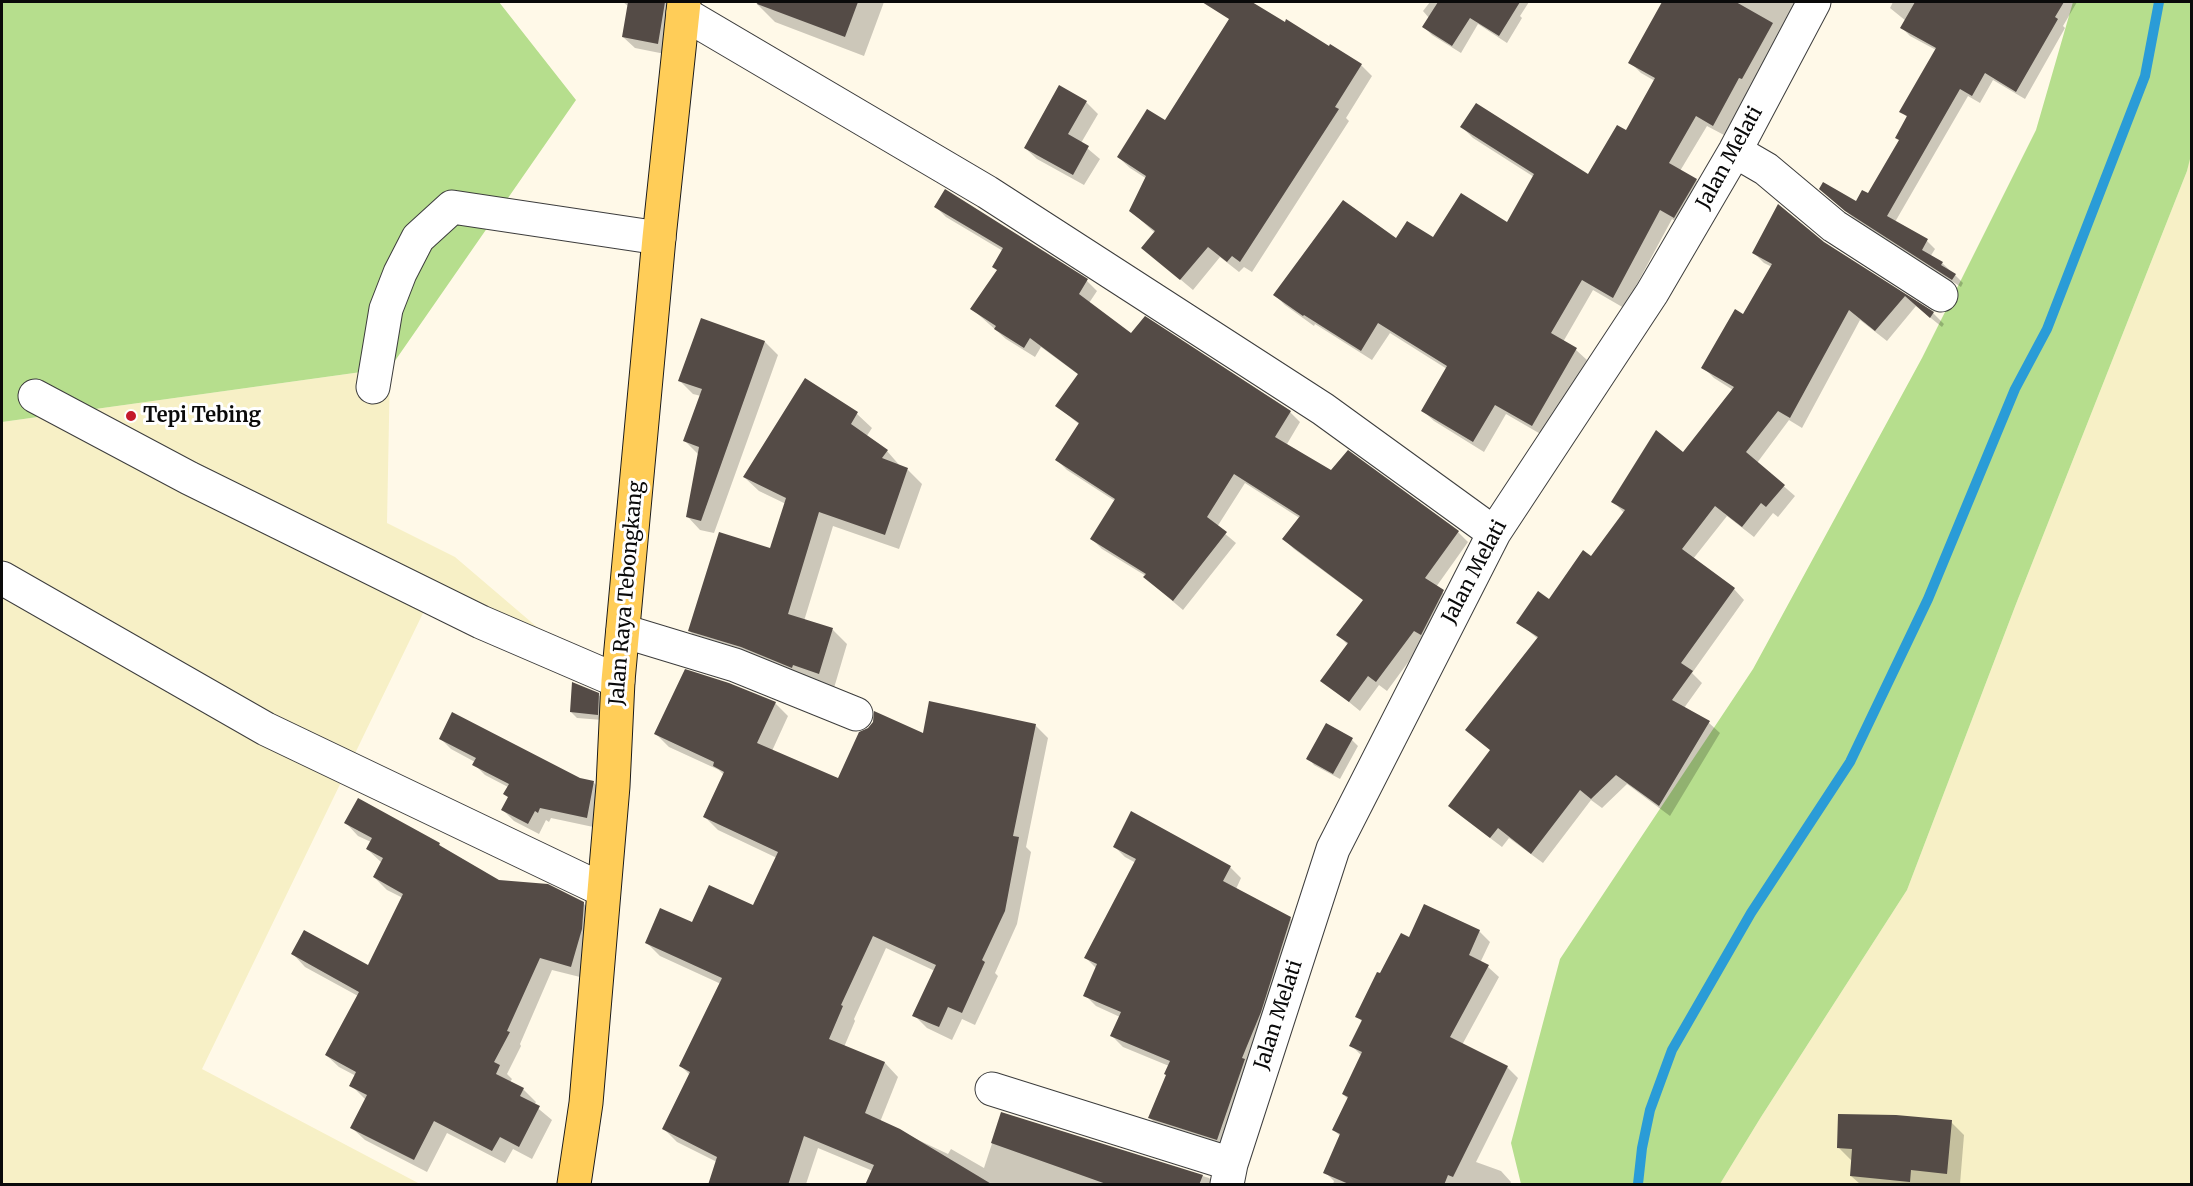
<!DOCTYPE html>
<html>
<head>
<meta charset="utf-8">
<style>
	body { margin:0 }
	#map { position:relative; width:2193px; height:1186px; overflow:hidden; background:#fff9e8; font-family:Merriweather,serif }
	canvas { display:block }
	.frame { position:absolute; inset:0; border:3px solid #0a0a0a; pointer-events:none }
</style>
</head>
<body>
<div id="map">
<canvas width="2193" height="1186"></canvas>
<div class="frame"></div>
</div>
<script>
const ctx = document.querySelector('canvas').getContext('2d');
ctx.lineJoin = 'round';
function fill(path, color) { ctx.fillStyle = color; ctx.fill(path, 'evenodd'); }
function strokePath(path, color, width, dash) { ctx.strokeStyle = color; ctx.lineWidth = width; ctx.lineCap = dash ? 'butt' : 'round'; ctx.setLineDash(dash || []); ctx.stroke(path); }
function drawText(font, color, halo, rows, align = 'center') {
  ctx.font = font + ' Merriweather,serif'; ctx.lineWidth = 6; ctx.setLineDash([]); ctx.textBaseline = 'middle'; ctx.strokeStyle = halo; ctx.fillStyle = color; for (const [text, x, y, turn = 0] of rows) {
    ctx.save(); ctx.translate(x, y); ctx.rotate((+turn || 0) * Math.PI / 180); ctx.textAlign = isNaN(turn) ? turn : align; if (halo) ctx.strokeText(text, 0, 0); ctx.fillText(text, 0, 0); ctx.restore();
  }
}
const farmland = new Path2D(`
	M2191,151V1184H1720L1761,1117L1907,890L2016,604L2187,171Z
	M390,368L387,523L455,557L551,639L425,609L202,1069L420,1184H2V422Z`);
const forest = new Path2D(`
	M2,2H499L576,100L390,368L2,422Z
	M2073,2H2191L2192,151L2187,171L2016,604L1907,890L1761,1117L1720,1184H1521L1511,1143L1560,959L1753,669L1922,358L2036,130Z`);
const shadow = new Path2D(`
	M623,2H677L670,55L635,48L623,37L629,7Z
	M755,2H884L864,56L775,22Z
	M1239,2H1249L1285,24L1361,65L1372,76L1346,118L1349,121L1252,272L1244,267L1239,272L1220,257L1193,290L1143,248L1155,233L1131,211L1147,179L1130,168L1118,157L1165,122L1230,19L1229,17Z
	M1430,2H1529L1520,16L1522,18L1507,43L1478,24L1461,53L1432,35L1424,27L1429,18L1423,11Z
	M1664,2H1808L1750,87L1724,135L1707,126L1680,171L1696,180L1707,191L1685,227L1672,219L1624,308L1593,290L1563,342L1576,350L1587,360L1544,436L1506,414L1484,452L1434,421L1423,411L1447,369L1390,333L1372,360L1315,324L1314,326L1285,305L1275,295L1397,241L1433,239L1507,224L1534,177L1473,138L1462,127L1588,177L1627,132L1655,81L1641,73L1630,62Z
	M1893,2H2077L2063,26L2065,28L2025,99L1993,80L1980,103L1968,96L1895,222L1927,241L1935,249L1930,257L1942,263L1955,275L1963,283L1961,287L1855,219L1829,197L1856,203L1869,195L1900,141L1908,118L1901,111L1936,50L1910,36L1902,28L1906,21L1890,8Z
	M1060,87L1086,102L1098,114L1081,143L1100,159L1084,185L1037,159L1025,148Z
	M936,207L1087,281L1097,291L1089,303L1131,335L1290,412L1300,422L1287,444L1331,472L1458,532L1468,542L1436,587L1453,601L1387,691L1379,685L1360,711L1322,680L1348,645L1338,635L1364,601L1294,549L1284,539L1301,519L1245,483L1217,527L1236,543L1183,610L1156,587L1146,576L1102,549L1092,539L1115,501L1067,470L1057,460L1080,425L1057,406L1079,375L1041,347L1035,357L1006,339L972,309L998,271L1003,251L946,217Z
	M1823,243L1933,313L1944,324L1942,327L1916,306L1887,341L1860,320L1802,428L1789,420L1757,463L1795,496L1778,517L1773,513L1754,537L1727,516L1693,559L1734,589L1744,600L1692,673L1702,683L1684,708L1709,723L1720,733L1670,816L1627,784L1602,808L1591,800L1543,863L1509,838L1502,847L1461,816L1450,806L1491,751L1467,730L1538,639L1518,622L1549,601L1591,558L1624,513L1613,501L1683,454L1733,390L1714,378L1703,367L1744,316L1772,267L1764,263L1754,253Z
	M702,320L765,342L778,355L714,533L700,530L687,516L699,455L685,441L701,396L693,394L680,381Z
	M805,380L857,414L872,428L866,437L887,451L901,467L908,470L922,484L899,549L833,526L804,621L833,630L847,644L834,688L704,645L689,631L771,550L786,504L759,491L744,477Z
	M598,694L604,701L603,720L577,718L571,712Z
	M775,703L788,716L772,751L839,780L924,735L1035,725L1048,738L1026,847L1031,852L1017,924L995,973L998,976L975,1025L962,1019L952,1040L927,1028L914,1015L935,971L886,948L854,1019L855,1021L844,1047L885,1063L898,1077L880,1122L948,1154L951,1149L984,1168L1002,1113L1209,1178L1215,1184H866L873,1171L818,1148L806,1184H710L717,1162L677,1142L664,1129L690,1075L681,1066L721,984L660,956L647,943L693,924L754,907L777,858L718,830L704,816L724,775L719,770L669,747L656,734Z
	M440,738L594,783L604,793L598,828L551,818L549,822L546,820L539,834L514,821L503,810L509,798L508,787L485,775L474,764L475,762L451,749Z
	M1352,740L1358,746L1340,779L1314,765L1308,758Z
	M346,823L439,844L445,851L498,881L583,903L596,916L584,978L552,970L520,1044L521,1046L507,1074L512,1079L510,1082L523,1089L536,1102L534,1105L552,1120L532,1159L513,1149L505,1163L447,1133L427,1172L365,1140L352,1128L366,1100L351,1085L356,1076L339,1067L326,1055L358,996L305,967L293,954L369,967L403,898L387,890L374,877L382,863L367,849L371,842L358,836Z
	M1114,846L1230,867L1241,878L1236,889L1290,918L1301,930L1228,1150L1161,1129L1150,1118L1168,1075L1169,1066L1123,1047L1112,1036L1120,1017L1096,1006L1085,995L1097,969L1086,958L1136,863L1125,857Z
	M1479,931L1490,942L1480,963L1488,967L1499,977L1462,1045L1507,1067L1518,1078L1476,1162L1501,1171L1511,1182L1510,1184H1333L1334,1181L1325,1172L1340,1136L1333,1129L1348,1099L1343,1094L1362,1056L1351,1045L1363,1022L1357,1017L1381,975L1409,939Z
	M1951,1122L1964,1135L1960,1184L1924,1183V1184H1860L1851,1176L1852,1161L1839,1148Z`);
const stream = new Path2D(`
	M1638,1184L1642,1148L1650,1110L1672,1050L1751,913L1850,762L1928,599L2015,389L2047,329L2145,76L2159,2`);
const building = new Path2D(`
	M628,2H665L658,44L622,37Z
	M758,2H858L845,37L757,4Z
	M1202,2H1252L1285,22L1286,19L1329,46L1330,44L1362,64L1335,107L1339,109L1240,262L1232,256L1227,262L1208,247L1180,280L1141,248L1155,231L1129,211L1146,176L1117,157L1147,109L1165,120L1229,19Z
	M1438,2H1520L1499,36L1470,18L1452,46L1422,27Z
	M1662,2H1736L1773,23L1742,79L1739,78L1713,126L1696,116L1669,163L1697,179L1674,218L1660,210L1613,298L1582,280L1551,333L1577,348L1532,426L1495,405L1473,442L1421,411L1447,366L1378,323L1361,351L1304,315L1303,316L1273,295L1343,200L1396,238L1407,221L1433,237L1461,193L1507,222L1534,174L1460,127L1476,103L1588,174L1617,125L1626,130L1655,78L1628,63Z
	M1915,2H2064L2055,17L2058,19L2016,92L1985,73L1972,96L1960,89L1887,216L1928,239L1922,250L1943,262L1941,265L1956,274L1952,280L1845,211L1819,189L1823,182L1856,201L1862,190L1868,193L1899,140L1895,138L1907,116L1899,112L1936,48L1900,28Z
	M1059,85L1087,101L1068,134L1089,146L1073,175L1024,148Z
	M945,189L1088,279L1079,294L1131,333L1145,316L1291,411L1275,437L1331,470L1348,450L1459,531L1425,578L1444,590L1421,635L1414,631L1376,682L1368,676L1349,702L1320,681L1348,643L1336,635L1363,600L1282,539L1300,516L1234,474L1207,517L1227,532L1173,601L1143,577L1146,574L1090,539L1115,499L1055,460L1079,423L1055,406L1078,374L1030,338L1024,348L994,329L996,326L970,309L997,270L992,267L1003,248L934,207Z
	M1778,204L1824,242L1934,312L1930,318L1905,296L1875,331L1849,310L1790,418L1778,411L1746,452L1785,485L1766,507L1761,503L1742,527L1715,506L1682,549L1735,588L1681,663L1693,671L1672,700L1710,721L1659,806L1616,775L1591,799L1580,790L1531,854L1498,828L1490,838L1448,806L1490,750L1465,730L1538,637L1516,623L1538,591L1549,599L1583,550L1591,556L1625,510L1611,502L1656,430L1683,452L1734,387L1701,368L1735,309L1743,314L1772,264L1752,253Z
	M701,318L765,341L701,521L686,517L699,447L683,441L702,389L678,381Z
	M805,378L858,412L851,424L888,450L882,458L908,468L885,535L819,512L788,614L833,628L819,674L793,665L792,668L741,647L688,631L719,532L770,548L786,498L743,477Z
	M685,669L729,683L776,702L757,743L838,778L859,732L868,728L873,722L874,711L923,733L929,701L1036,724L1013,836L1019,837L1005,911L982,960L985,962L962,1013L948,1007L939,1027L912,1016L936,965L873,936L841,1005L843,1006L829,1039L885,1062L865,1113L900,1129L993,1185H865L874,1165L804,1136L788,1185H708L717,1157L662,1129L690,1072L679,1066L722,978L645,943L660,908L692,922L709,885L753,905L778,852L703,817L724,772L713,766L714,762L654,734Z
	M572,682L599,693L598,715L570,712Z
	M452,712L580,778L594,781L587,818L540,808L538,813L535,811L528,824L501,810L508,797L503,794L509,784L472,765L476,758L439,739Z
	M1326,723L1353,738L1333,774L1306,759Z
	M358,798L440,843L439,845L499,880L548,884L584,902L582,929L571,967L540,958L507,1031L510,1032L494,1062L500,1065L496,1074L524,1088L520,1096L540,1106L519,1147L500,1137L492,1151L434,1121L414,1160L350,1128L367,1095L349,1086L356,1072L325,1055L359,992L291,954L304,930L368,965L403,894L373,877L383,858L366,849L372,838L344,823Z
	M1131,811L1231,866L1223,881L1291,917L1261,1012L1242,1058L1245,1059L1217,1140L1148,1118L1166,1075L1164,1074L1170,1061L1110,1036L1121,1012L1083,996L1097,964L1084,958L1136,859L1113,847Z
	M1424,904L1480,930L1469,955L1489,965L1450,1037L1508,1066L1453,1177L1448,1175L1444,1185H1351L1323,1173L1340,1134L1332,1130L1348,1097L1342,1094L1362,1052L1349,1046L1362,1020L1355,1017L1377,972L1380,973L1401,933L1409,937Z
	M1001,1112L1203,1175L1199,1185H1109L991,1143Z
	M1838,1114L1896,1115L1952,1120L1947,1174L1911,1170L1910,1182L1850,1176L1852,1149L1837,1148Z`);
const street = new Path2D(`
	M683,13L987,192L1323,409L1494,533
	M1735,151L1766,169L1834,226L1941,295
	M373,387L386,309L400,273L418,238L452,207L659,238
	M35,396L189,478L481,622L618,681
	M2,578L266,729L603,890
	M623,631L735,665L856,714
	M992,1089L1231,1164
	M1227,1184L1231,1164L1333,849L1494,533L1652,293L1735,151L1814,2`);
const primary = new Path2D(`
	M574,1184L586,1103L613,786L618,681L659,238L684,2`);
const markers = [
	[131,416,6,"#c4192b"]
];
const streetNames = [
	["Jalan Melati",1730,158,-61],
	["Jalan Melati",1475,572,-62],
	["Jalan Raya Tebongkang",627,593,-85],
	["Jalan Melati",1279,1015,-72]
];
const poiNames = [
	["Tepi Tebing",143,416]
];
fill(farmland, '#f7f0c6');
fill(forest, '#b6de8d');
fill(shadow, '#0003');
strokePath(stream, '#2a9cd7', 10);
fill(building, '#544b46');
strokePath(street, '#3d3d3d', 35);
strokePath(primary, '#1b1b1b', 35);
strokePath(street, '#fff', 33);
strokePath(primary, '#ffcd58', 33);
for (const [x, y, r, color] of markers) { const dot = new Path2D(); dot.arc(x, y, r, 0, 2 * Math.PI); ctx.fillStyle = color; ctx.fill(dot); strokePath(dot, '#fff', 2); }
drawText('20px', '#0a0a0a', '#fff', streetNames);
drawText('bold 20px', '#0a0a0a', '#fff', poiNames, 'left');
</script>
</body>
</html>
